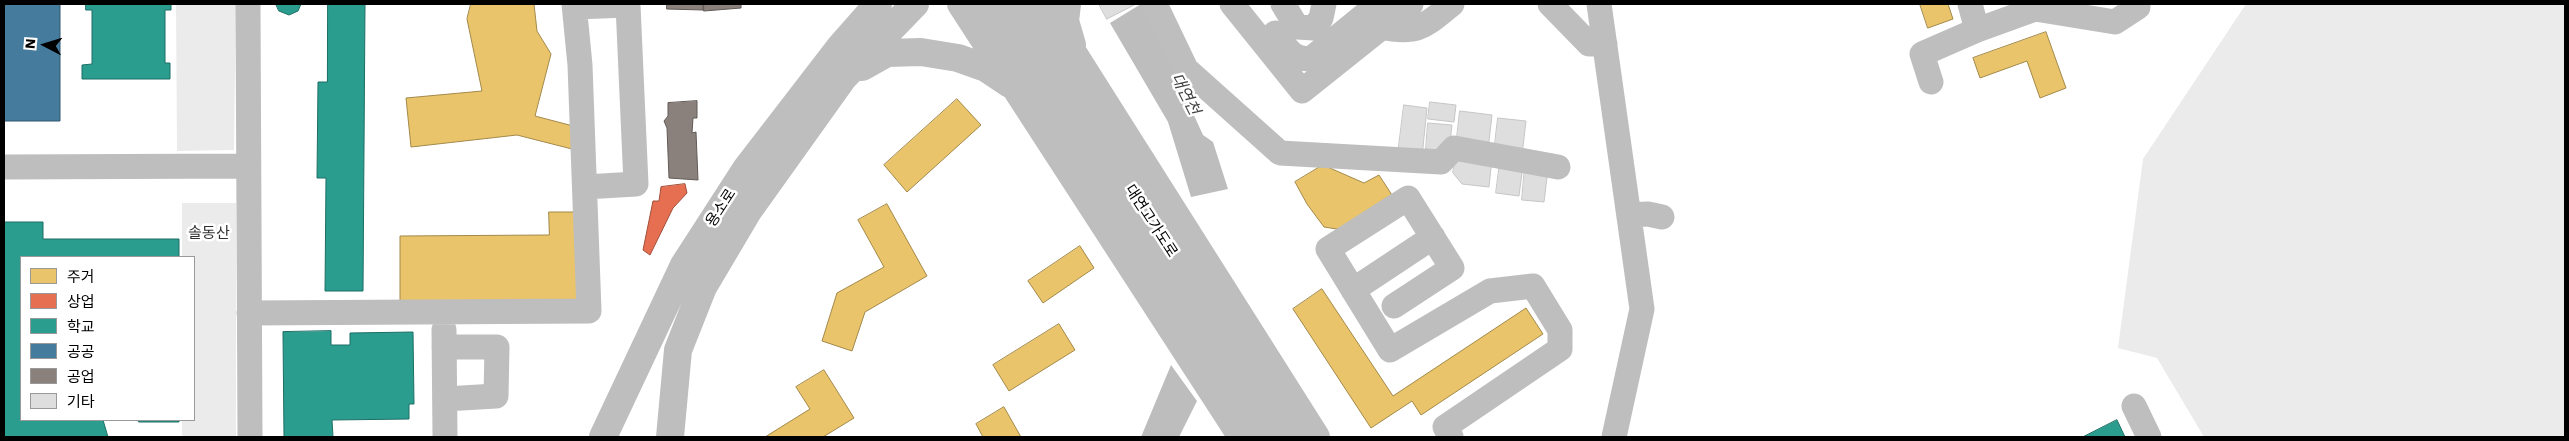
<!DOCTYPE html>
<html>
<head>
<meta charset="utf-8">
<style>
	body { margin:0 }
	#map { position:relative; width:2569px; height:441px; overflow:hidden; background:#fff; font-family:"Work Sans","Noto Sans KR",sans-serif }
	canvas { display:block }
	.frame { position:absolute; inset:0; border:5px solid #000; pointer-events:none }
	.legend { position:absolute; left:20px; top:256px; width:175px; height:165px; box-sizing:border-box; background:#fff; border:1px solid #999; margin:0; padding:6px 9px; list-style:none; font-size:15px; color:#000 }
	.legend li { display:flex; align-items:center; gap:10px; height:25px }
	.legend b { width:25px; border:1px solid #999 }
	.north { position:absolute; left:20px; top:20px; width:50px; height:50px; -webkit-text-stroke:4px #fff; paint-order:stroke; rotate:275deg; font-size:14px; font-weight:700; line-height:20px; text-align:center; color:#000 }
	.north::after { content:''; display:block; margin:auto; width:18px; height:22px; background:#000; clip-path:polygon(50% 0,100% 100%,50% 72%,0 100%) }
</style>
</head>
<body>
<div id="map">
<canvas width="2569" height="441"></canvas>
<div class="frame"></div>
<ul class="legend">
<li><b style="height:14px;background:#e9c46a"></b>주거</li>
<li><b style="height:14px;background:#e76f51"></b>상업</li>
<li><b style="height:14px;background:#2a9d8f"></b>학교</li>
<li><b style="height:14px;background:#457b9d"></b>공공</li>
<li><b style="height:14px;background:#8a817c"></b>공업</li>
<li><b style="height:14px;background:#dedede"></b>기타</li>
</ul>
<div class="north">N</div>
</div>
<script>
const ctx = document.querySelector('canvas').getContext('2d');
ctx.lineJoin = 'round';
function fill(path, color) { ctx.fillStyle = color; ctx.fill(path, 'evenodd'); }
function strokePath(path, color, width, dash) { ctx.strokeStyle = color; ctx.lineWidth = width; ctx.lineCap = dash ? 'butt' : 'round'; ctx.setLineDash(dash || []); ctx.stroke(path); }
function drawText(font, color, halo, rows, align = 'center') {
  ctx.font = font + ' "Work Sans","Noto Sans KR",sans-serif'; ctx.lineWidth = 5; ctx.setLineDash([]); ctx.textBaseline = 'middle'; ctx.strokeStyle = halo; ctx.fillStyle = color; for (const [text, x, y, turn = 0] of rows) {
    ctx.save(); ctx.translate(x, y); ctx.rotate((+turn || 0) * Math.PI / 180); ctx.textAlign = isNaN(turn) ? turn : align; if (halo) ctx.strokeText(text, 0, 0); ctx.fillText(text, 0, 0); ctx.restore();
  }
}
const green = new Path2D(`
	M176,4H236L234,150L177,151Z
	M2246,4H2565V437H2204L2157,358L2118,348L2143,159Z
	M182,203H236V437H182V420H194V257H182Z`);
const water = new Path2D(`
	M1141,4H1143L1203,135L1213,142L1228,189L1191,197L1168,122L1110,23Z
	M1171,365L1197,401L1179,437H1141Z`);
const homes = new Path2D(`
	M471,4H534L537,31L551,54L535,116L577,127L572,149L517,135L411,147L406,98L482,91L467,19Z
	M1920,4H1948L1953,19L1928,28Z
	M2046,32L2066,88L2040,98L2027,61L1980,78L1973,58Z
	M957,99L981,125L907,192L884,165Z
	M1323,165L1364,183L1379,175L1392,195L1350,231L1324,227L1307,204L1295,182Z
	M887,204L927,276L865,312L852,351L822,341L837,293L884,267L858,220Z
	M549,212H594V301H400V236L549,235Z
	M1080,246L1094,268L1043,303L1028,281Z
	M1322,289L1393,396L1526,308L1543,334L1421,415L1412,401L1371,428L1293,309Z
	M1059,324L1075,350L1009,391L993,365Z
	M824,370L854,418L823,437H765L810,409L796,387Z
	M1004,407L1021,437H983L976,424Z`);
const shops = new Path2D(`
	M685,184L687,193L673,208L650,255L643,250L653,201H659L661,187Z`);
const schools = new Path2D(`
	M86,4H171V10H165V63H170V79H82V65L92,64V10H86Z
	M276,4H301L298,11L289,15L279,11Z
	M328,4H365L363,291H325L326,178H317L318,82H327Z
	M4,222H43V239H179V257H21V420H103L108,437H4Z
	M331,331V345H350V333L413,332L414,404H409V419L332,420L333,437H284L283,332Z
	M138,420H179V422H139Z
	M2117,420L2125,437H2083Z`);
const public = new Path2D(`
	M4,4H60V121H4Z`);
const industry = new Path2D(`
	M667,4H703V10L667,9Z
	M704,4H741V8L704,11Z
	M697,101V118H693L692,133L696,132L698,180L669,178L667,128L664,121L668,116V103Z`);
const building = new Path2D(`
	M1099,4H1136L1107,19Z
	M1430,102L1456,105L1454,122L1428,119Z
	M1404,105L1427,108L1422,157L1398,154Z
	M1460,111L1492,115L1488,150L1456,146Z
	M1498,118L1526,121L1522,155L1494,152Z
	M1428,123L1452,125L1449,151L1426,149Z
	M1455,158H1492L1489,187L1462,184L1453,173Z
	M1500,162L1523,165L1519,196L1496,193Z
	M1525,166L1548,169L1544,202L1522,200Z`);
const minor = new Path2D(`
	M248,4L250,437
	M1155,4L1186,69L1280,153L1441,162L1454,148L1558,167
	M1232,4L1302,91L1411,4
	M1283,4L1297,27L1314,28L1321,18L1324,4
	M1550,4L1589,44H1605
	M1599,4L1642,309L1614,437
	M1970,4L1977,30
	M575,7L628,5L636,184L585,187
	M1381,27C1418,35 1425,26 1452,4
	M1275,33C1286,47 1293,62 1312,58L1378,4
	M1931,82L1922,54L1977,30L2035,9L2115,22L2138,7V4
	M4,167L247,166
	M1629,215L1648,214L1662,217
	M1353,290L1433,237
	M1394,306L1452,268L1408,198L1328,249L1390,350L1490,291L1533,286L1560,330V349L1445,427L1451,437
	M249,313L589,311L580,65L574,4
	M444,330L445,437
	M444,347H497L496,396L445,399
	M2134,406L2149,437`);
const major = new Path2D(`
	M961,4L1242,437
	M1042,4L1316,437
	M1067,4L1065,21L1072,45
	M862,67L887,53L921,52L958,58L986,68L1010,84
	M603,437L684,265L746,169L840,47L878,4
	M670,437L678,350L703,287L748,211L843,78L915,4`);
const highway = new Path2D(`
	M988,4L1266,437
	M1013,4L1291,437`);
const streetNames = [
	["용소로",721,208,-57],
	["대연고가도로",1151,221,57]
];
const parkNames = [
	["솔동산",209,234]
];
const waterNames = [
	["대연천",1185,94,63]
];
fill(green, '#ebebeb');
fill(water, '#bdbdbd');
fill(homes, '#e9c46a');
strokePath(homes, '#a3894a', 1);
fill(shops, '#e76f51');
strokePath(shops, '#a24e39', 1);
fill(schools, '#2a9d8f');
strokePath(schools, '#1d6e64', 1);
fill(public, '#457b9d');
strokePath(public, '#30566e', 1);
fill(industry, '#8a817c');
strokePath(industry, '#615a57', 1);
fill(building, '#dedede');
strokePath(building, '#c6c6c6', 1);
strokePath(minor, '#bebebe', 25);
strokePath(major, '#bebebe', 28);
strokePath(highway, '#bebebe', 28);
drawText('15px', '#000', '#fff', streetNames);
drawText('15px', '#313131', '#fff', parkNames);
drawText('italic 16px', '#424242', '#fff', waterNames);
</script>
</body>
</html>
